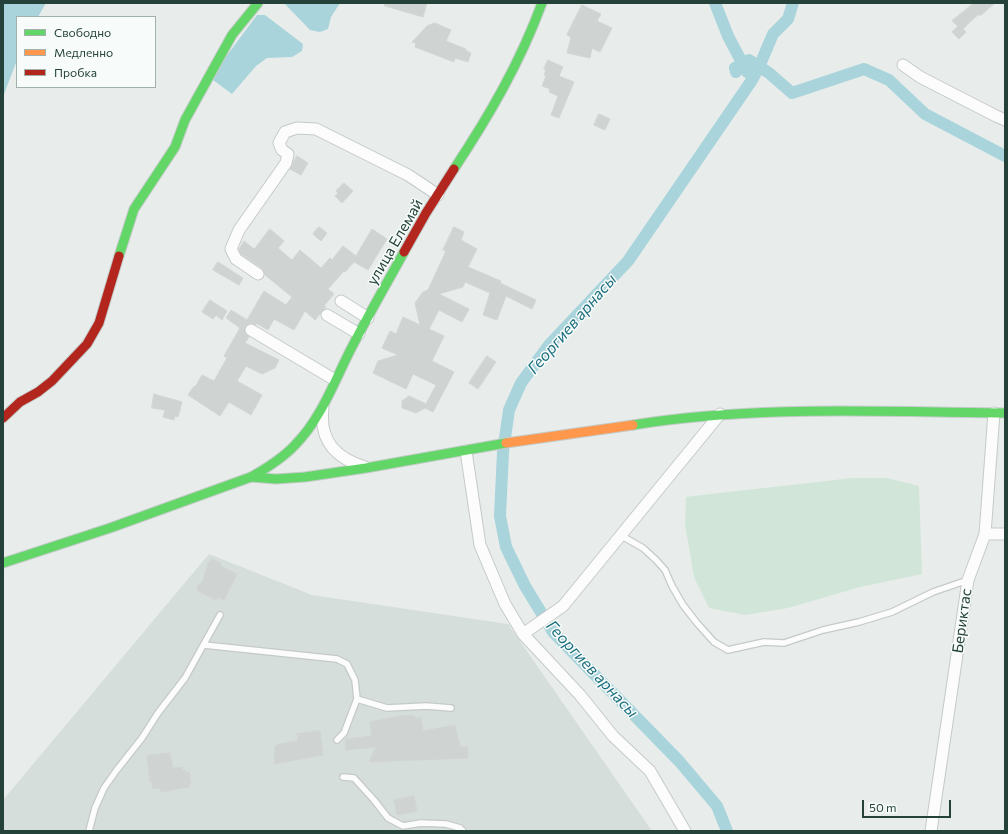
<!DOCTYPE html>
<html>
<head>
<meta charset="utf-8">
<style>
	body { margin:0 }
	#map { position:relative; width:1008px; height:834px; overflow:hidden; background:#e8edeb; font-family:Commissioner,sans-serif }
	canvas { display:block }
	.frame { position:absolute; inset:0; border:4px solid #24423a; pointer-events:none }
	.legend { position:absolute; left:16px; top:16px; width:140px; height:72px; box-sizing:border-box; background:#f7fbf9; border:1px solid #a3b1ad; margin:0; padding:5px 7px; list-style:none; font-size:12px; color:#24423a }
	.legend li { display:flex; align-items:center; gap:8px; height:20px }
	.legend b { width:20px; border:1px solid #a3b1ad }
	.scale { position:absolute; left:862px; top:800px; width:89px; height:18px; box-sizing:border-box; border:2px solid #24423a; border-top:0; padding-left:5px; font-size:12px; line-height:14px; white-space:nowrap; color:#24423a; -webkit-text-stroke:3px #f7fbf9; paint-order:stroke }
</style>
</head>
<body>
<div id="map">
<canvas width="1008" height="834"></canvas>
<div class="frame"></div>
<ul class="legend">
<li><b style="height:5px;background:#63d668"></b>Свободно</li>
<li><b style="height:5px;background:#ff974d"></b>Медленно</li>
<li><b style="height:5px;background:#b3261e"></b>Пробка</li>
</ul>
<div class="scale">50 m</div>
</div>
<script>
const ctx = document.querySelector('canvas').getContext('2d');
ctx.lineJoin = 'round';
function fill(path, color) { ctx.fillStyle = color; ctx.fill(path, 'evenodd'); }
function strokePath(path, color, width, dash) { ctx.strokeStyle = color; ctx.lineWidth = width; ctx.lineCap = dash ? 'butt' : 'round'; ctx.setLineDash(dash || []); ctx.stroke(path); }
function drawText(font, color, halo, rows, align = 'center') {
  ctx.font = font + ' Commissioner,sans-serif'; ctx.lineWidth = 3; ctx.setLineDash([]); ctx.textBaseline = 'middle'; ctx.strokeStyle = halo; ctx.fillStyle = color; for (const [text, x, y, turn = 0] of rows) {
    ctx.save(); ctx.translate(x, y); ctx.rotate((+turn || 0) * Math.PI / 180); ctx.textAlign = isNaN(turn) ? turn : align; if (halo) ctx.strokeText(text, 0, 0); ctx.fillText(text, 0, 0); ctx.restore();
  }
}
const built = new Path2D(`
	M209,554L312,595L508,624L652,831H3V800Z`);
const green = new Path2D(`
	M851,478H887L919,486L922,574L860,587L788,608L745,615L709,608L694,577L685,524L686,497C741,490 796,485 851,478Z`);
const water = new Path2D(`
	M3,3H46L38,17H17V60L3,97Z
	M284,3H340L331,17L328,29L320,32L310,30Z
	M257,15H265L303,44L302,51L292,57L267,58L256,66L232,94L213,80L216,70Z`);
const canal = new Path2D(`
	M715,3L728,36L747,72
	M736,72L735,68L749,60L769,73L792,93L864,69L889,80L925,114L1005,156
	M727,831L717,806L679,761L553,632L525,586L506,547L500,516L503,452L509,410L521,383L549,345L628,261L752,80L759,67L773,34L788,19L793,3`);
const building = new Path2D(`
	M385,3H427L423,17L385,6Z
	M974,3H995L980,16L979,14L971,21L963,29L966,32L959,39L952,32L958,26L952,21Z
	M582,5L601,14L597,21L612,28L600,52L592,48L590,58L567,53L571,37L567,35Z
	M435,23L451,30L446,41L466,49L465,50L471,53L468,62L455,58L454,62L415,47L416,43L412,42L427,26Z
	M548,60L563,67L559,76L574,82L559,118L551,115L558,96L549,92L550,89L542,86L546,76L544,75L546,70L544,69Z
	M599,114L610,119L605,130L594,125Z
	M297,156L308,163L301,175L290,169Z
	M344,183L353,191L342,203L335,196L338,193L336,191Z
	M319,227L327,233L321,241L313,234Z
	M454,227L464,232L461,240L477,249L468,267L501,281L500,283L536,300L532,309L506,296L497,320L483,315L490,293L465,282L463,287L439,294L469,309L462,322L439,310L429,329L444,336L432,361L454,372L433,412L425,408L416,413L402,408V401L409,396L426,404L436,385L413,374L406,389L373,373L378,361L398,355L382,348L390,331L396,334L403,317L420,325L415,303L423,292L428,290L446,251L443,250Z
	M270,229L284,241L278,248L292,260L300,250L321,268L330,258L332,260L343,246L356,256L372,229L387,239L368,270L354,262L345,272L344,271L328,289L334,294L324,306L326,307L315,320L305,311L294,330L274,319L268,330L256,323V325L251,323L245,326V333L249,337L245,343L279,360L275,368L262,374L246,366L237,381L262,395L251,415L229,402L220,416L188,395L194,386L195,387L202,375L214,381L227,358L224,356L240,328L226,318L231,310L247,320L264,291L286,305L292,297L265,275L262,268L241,254L239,249L244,241L254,249Z
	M218,262L243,278L239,285L213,270Z
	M210,300L227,311L222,320L216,315L213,319L202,312Z
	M487,356L496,362L478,389L469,383Z
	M154,394L182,402L178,417L175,416L174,420L163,417L165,410L152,408Z
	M212,559L221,563L220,566L237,574L224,600L217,597L216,600L198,591L197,586L203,581L208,563Z
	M406,715L414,716L416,718H421L423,731L455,725L460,747H468V758L369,762L376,747L346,750L345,739L372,736L370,722Z
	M320,731L323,755L274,764L275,747L278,744L298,741L297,734Z
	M170,753L173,768L182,767V770H185L186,773L189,772L191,784H189V787L161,792L160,788L153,789L152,782H150L147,756Z
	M414,796L417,811L397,815L394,800Z`);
const lane = new Path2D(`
	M620,535L643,548L656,560L665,570L672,586L683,605L697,623L714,642L728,650L764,642L784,643L823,630L859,622L892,612L933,592L968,580
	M204,645L337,659L347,664L355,680L357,699L344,733L337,740
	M357,699L387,708L426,706L451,708
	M343,777L354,778L374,800L388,818L403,826L421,823L446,824L460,828L463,831
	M89,831L95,808L104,788L116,771L142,738L158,713L185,678L220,615`);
const street = new Path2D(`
	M903,65L920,77L996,116L1005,120
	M258,274L236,259L231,249L239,230L286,163L288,154L282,150L279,143L285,132L297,128L316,129L408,175L438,195
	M341,301L368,318
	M327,315L359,334
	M251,330L335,380
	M323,408C319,440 335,458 365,467
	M466,451L480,545L505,604L523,634L580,695L613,736L650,771L685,831
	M985,534H1005
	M523,634L563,606L720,414
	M931,831L968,580L985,534L994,413`);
const fast = new Path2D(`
	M454,169C489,116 520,63 542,3
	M119,256L134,209L175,147L185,120L232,35L258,3
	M633,425C756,405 881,412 1005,413
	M251,477C267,468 283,458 295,445C322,418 335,379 353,345C369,314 387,283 404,252
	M3,563L110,528L251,477L276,479L305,477L366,468L506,443`);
const slow = new Path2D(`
	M506,443L633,425`);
const jam = new Path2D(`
	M404,252L426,213L454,169
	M3,418L20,402L38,392L52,381L87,344L99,323L119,256`);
const streetNames = [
	["улица Елемай",395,242,-60],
	["Бериктас",962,621,-82]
];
const waterNames = [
	["Георгиев арнасы",572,324,-49],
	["Георгиев арнасы",592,669,47]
];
fill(built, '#d6dedb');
fill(green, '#d1e6d8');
fill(water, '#a9d4db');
strokePath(canal, '#a9d4db', 12);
fill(building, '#cfd4d2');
strokePath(building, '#d1d6d4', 1);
strokePath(lane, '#c5cac8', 8);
strokePath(street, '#c5cac8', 13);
strokePath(fast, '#c3cbc8', 11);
strokePath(slow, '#c3cbc8', 11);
strokePath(jam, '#c3cbc8', 11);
strokePath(lane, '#fcfcfc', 5.5);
strokePath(street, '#fcfcfc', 11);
strokePath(fast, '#63d668', 9);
strokePath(slow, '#ff974d', 9);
strokePath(jam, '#b3261e', 9);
drawText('15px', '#24423a', '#f7fbf9', streetNames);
drawText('italic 16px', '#1c6f80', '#f7fbf9', waterNames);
</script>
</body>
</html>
